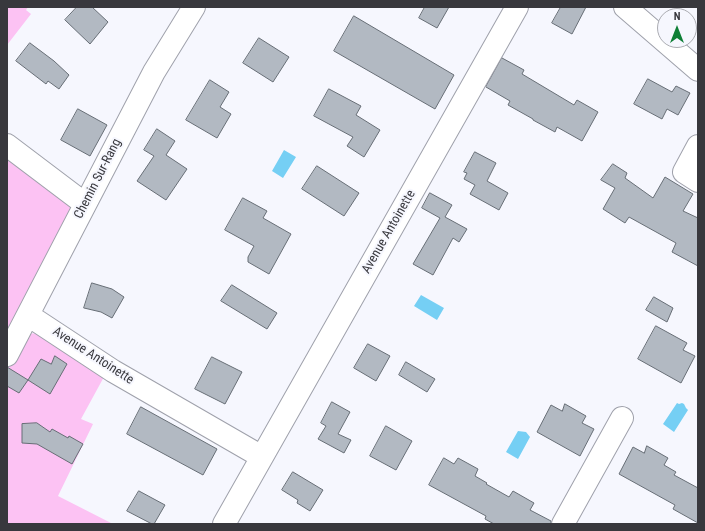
<!DOCTYPE html>
<html>
<head>
<meta charset="utf-8">
<style>
	body { margin:0 }
	#map { position:relative; width:705px; height:531px; overflow:hidden; background:#f6f7fe; font-family:"Roboto Condensed",sans-serif }
	canvas { display:block }
	.frame { position:absolute; inset:0; border:8px solid #38383d; pointer-events:none }
	.north { position:absolute; left:657px; top:8px; width:40px; height:40px; box-sizing:border-box; background:#f6f7fe; border:1px solid #aaabb1; border-radius:50%; rotate:0deg; font-size:11px; font-weight:700; line-height:16px; text-align:center; color:#38383d }
	.north::after { content:''; display:block; margin:auto; width:14px; height:18px; background:#0e7f36; clip-path:polygon(50% 0,100% 100%,50% 72%,0 100%) }
</style>
</head>
<body>
<div id="map">
<canvas width="705" height="531"></canvas>
<div class="frame"></div>
<div class="north">N</div>
</div>
<script>
const ctx = document.querySelector('canvas').getContext('2d');
ctx.lineJoin = 'round';
function fill(path, color) { ctx.fillStyle = color; ctx.fill(path, 'evenodd'); }
function strokePath(path, color, width, dash) { ctx.strokeStyle = color; ctx.lineWidth = width; ctx.lineCap = dash ? 'butt' : 'round'; ctx.setLineDash(dash || []); ctx.stroke(path); }
function drawText(font, color, halo, rows, align = 'center') {
  ctx.font = font + ' "Roboto Condensed",sans-serif'; ctx.lineWidth = 4; ctx.setLineDash([]); ctx.textBaseline = 'middle'; ctx.strokeStyle = halo; ctx.fillStyle = color; for (const [text, x, y, turn = 0] of rows) {
    ctx.save(); ctx.translate(x, y); ctx.rotate((+turn || 0) * Math.PI / 180); ctx.textAlign = isNaN(turn) ? turn : align; if (halo) ctx.strokeText(text, 0, 0); ctx.fillText(text, 0, 0); ctx.restore();
  }
}
const green = new Path2D(`
	M7,7H28L26,10L31,14L7,45Z
	M7,155L71,204L73,211L7,333Z
	M39,333L105,375L81,419L93,424L58,496L113,524H7V370L26,334Z`);
const water = new Path2D(`
	M284,150L296,157L283,178L272,171Z
	M421,295L444,308L437,320L414,306Z
	M677,403L679,404L682,403L684,404L686,408L688,410L674,432L663,424Z
	M518,431L526,432L530,437L518,459L506,452Z`);
const building = new Path2D(`
	M77,7H92L108,22L90,44L65,20Z
	M425,7H449L437,28L419,18Z
	M561,7H586L572,34L552,23Z
	M354,16L454,75L435,109L334,51Z
	M259,38L289,57L273,82L243,63Z
	M30,43L54,61L69,75L59,89L48,81L46,84L16,61Z
	M502,58L524,70L522,74L574,105L577,100L598,112L582,141L557,127L555,132L533,120V119L508,105L510,101L486,87Z
	M648,79L672,92L676,86L690,93L678,115L667,109L662,119L634,104Z
	M210,80L229,92L220,107L231,114L217,138L186,120Z
	M329,89L361,106L356,115L380,130L364,157L347,146L353,137L314,116Z
	M78,109L107,125L90,156L61,140Z
	M157,129L175,141L166,155L187,169L166,200L137,181L154,156L144,150Z
	M475,152L496,163L487,181L508,193L499,210L470,194L475,185L464,179L467,173L464,172Z
	M613,164L627,173L625,178L653,198L665,177L693,194L683,211L698,218V266L672,252L676,243L629,217L625,223L603,209L615,188L601,180Z
	M317,166L359,193L344,216L302,189Z
	M430,193L452,205L445,217L467,229L459,242L453,238L433,275L413,264L440,218L422,208Z
	M243,198L267,211L263,218L291,234L269,274L248,262V257L254,246L225,230Z
	M92,283L112,289L124,297L112,318L101,312L84,308Z
	M232,285L277,313L267,329L221,301Z
	M654,297L673,308L667,322L646,310Z
	M656,326L687,343L683,350L695,356L681,383L638,359Z
	M368,344L390,356L376,381L354,368Z
	M55,356L67,364L50,394L28,380L19,393L7,386V367L28,380L41,359L51,364Z
	M212,357L242,372L225,404L195,389Z
	M406,362L435,379L427,392L399,375Z
	M332,402L350,412L338,434L351,440L344,453L318,439L326,426L321,423Z
	M565,404L586,416L582,423L594,429L580,456L537,432L551,405L562,411Z
	M141,407L217,449L203,475L127,434Z
	M37,423L50,432L52,429L68,438L69,436L83,444L72,464L37,444L22,443V424Z
	M386,426L412,441L396,470L370,456Z
	M647,446L668,458L664,465L676,472L674,475L698,488V523L673,509L675,505L619,474L633,447L644,453Z
	M444,458L454,464L458,458L478,469L475,476L487,483L486,484L509,497L513,491L534,503L530,510L551,521V524H494L485,519L486,516L429,485Z
	M293,472L323,490L310,511L297,503L298,500L282,490Z
	M139,491L165,505L154,524H152L127,511Z`);
const minor = new Path2D(`
	M625,7L698,70
	M7,145L85,204
	M698,146L684,172L698,181
	M28,315L113,371L262,457
	M7,355L154,72L194,7
	M224,524L517,7
	M563,524L622,418`);
const streetNames = [
	["Chemin Sur-Rang",98,179,-63],
	["Avenue Antoinette",389,232,-60],
	["Avenue Antoinette",93,356,33]
];
fill(green, '#fcc2f3');
fill(water, '#75cff4');
fill(building, '#b2b9c2');
strokePath(building, '#676e76', 1);
strokePath(minor, '#9fa1ab', 24);
strokePath(minor, '#fff', 22);
drawText('13px', '#38383d', '#f6f7fe', streetNames);
</script>
</body>
</html>
